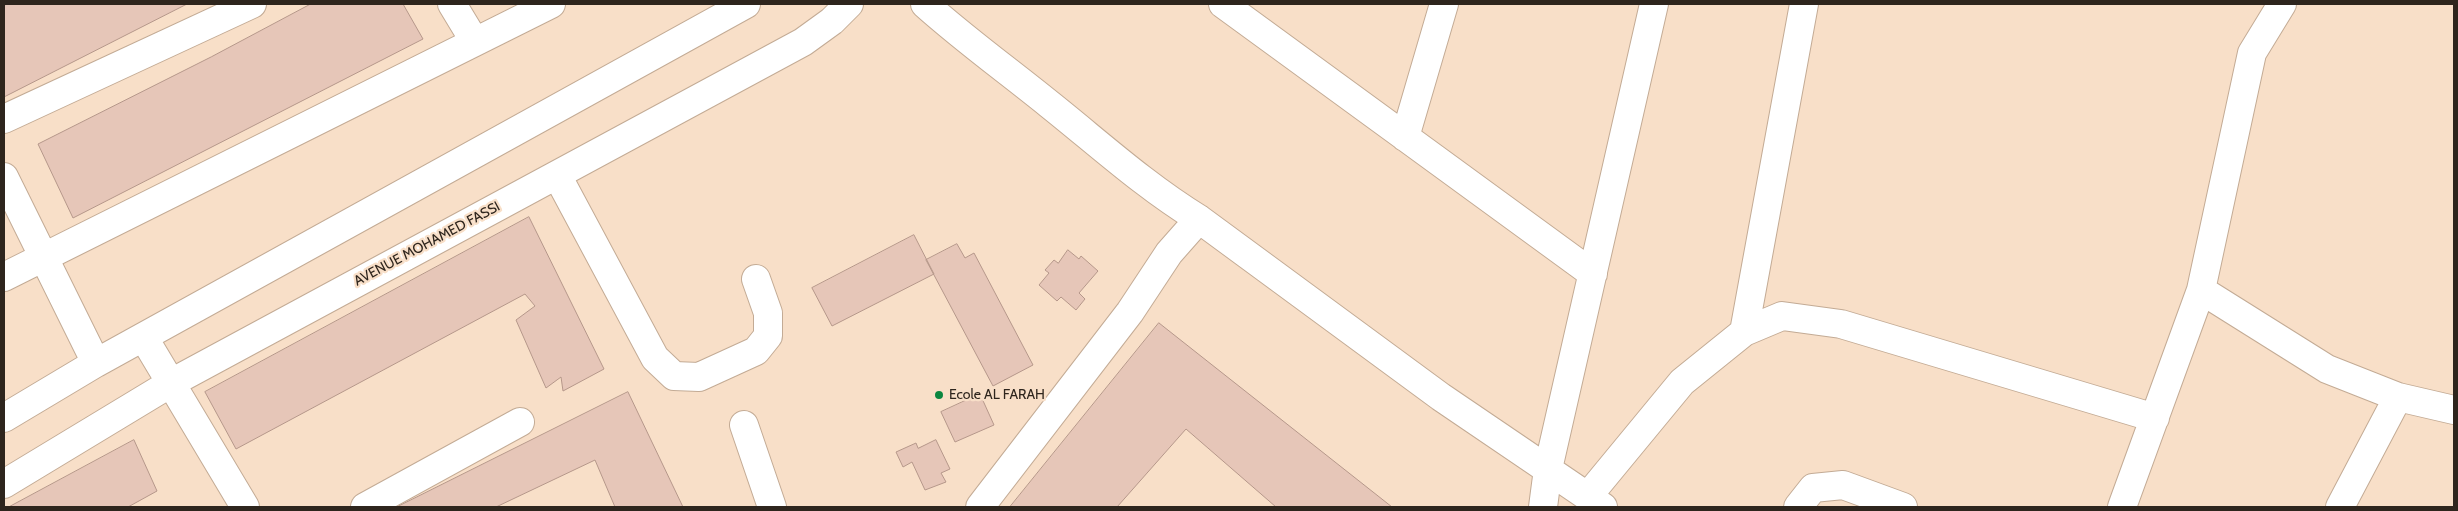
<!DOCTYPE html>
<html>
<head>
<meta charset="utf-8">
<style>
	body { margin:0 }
	#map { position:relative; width:2458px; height:511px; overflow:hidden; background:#f8dfc8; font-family:Cabin,sans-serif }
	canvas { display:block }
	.frame { position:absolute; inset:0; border:5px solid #2e251d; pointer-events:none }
</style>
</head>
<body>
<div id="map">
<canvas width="2458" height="511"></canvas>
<div class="frame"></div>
</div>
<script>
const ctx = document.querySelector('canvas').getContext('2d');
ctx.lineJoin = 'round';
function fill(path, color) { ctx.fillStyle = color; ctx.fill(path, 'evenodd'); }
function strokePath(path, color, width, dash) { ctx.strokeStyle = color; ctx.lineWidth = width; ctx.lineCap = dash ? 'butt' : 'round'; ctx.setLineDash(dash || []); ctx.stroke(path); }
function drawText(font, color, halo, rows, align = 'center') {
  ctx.font = font + ' Cabin,sans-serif'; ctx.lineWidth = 4.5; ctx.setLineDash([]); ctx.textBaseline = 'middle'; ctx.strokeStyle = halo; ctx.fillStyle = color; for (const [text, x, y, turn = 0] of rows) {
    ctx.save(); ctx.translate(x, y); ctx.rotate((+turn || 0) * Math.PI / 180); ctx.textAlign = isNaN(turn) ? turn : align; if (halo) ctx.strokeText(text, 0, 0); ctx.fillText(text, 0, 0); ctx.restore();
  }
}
const building = new Path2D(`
	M7,4H187L4,97V6Z
	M311,4H403L423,39L73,218L38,144L211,57Z
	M529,217L604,369L563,391L561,377L546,388L516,320L535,306L525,294L236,449L205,392Z
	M914,235L934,274L832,326L812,288Z
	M957,244L965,258L974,253L1033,365L993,386L926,260Z
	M1068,250L1079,259L1081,256L1098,271L1079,293L1085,299L1076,310L1061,297L1057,301L1039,285L1049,273L1045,270L1054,260L1058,263Z
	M1159,323L1392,507H1276L1186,429L1117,507H1010Z
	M628,392L683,507H615L595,460L496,507H397Z
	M980,394L994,425L955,442L941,412Z
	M134,440L157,491L128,507H9Z
	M936,440L950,469L941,473L946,482L925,490L912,462L903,467L896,452L916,443L918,448Z`);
const minor = new Path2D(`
	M452,4L475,42
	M925,4C964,39 1007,70 1049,104C1098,143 1145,186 1199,219L1441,397L1603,507
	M1223,4L1593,274
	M4,119L252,4
	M1405,137L1444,4
	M557,175L655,358L674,376L699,377L756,351L768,336V313L756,279
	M4,177L96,363
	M4,277L551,4
	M2201,290L2327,369L2398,397L2454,410
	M1744,332L1804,4
	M144,338L245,507
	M4,418L96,363L746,4
	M744,425L772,507
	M4,484L171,383L803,42L832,21L849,4
	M1588,496L1682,382L1744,332L1782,316L1841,324L2155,418
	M365,507L520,422
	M980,507L1130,312L1169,253L1199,219
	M1543,507L1548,469L1654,4
	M1798,507L1813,488L1843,485L1903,507
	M2122,507L2201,290L2252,53L2282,4
	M2340,507L2398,397`);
const markers = [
	[939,395,5,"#0b8640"]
];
const streetNames = [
	["AVENUE MOHAMED FASSI",427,244,-28]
];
const poiNames = [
	["Ecole AL FARAH",949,395]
];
fill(building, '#e6c6b8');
strokePath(building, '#b5978a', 1);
strokePath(minor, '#c3ab95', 30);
strokePath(minor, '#fff', 28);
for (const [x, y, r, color] of markers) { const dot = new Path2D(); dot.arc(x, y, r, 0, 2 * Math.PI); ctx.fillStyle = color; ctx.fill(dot); strokePath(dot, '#f8dfc8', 2); }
drawText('14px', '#2e251d', '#f8dfc8', streetNames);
drawText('14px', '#2e251d', '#f8dfc8', poiNames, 'left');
</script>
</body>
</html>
